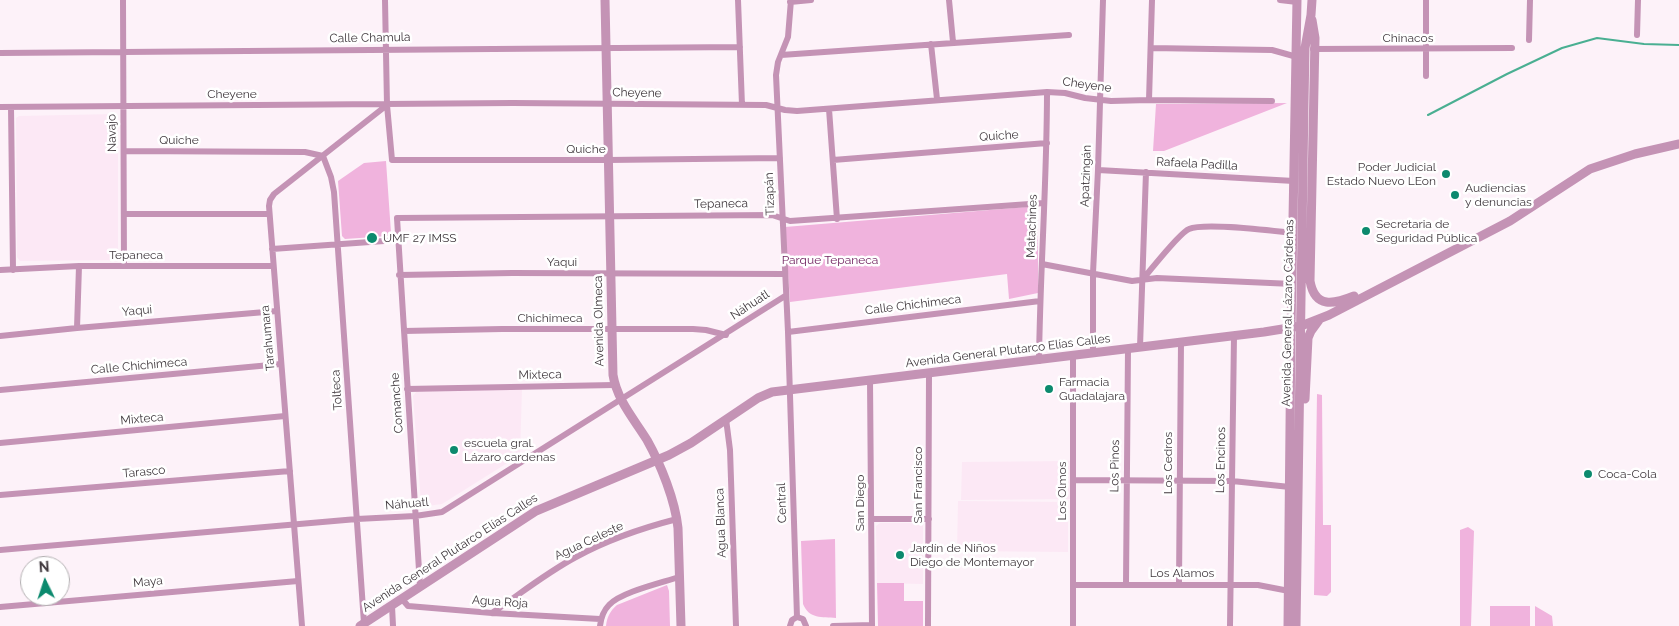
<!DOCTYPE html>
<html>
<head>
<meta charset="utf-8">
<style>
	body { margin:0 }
	#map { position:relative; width:1679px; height:626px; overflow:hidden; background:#fdf2f9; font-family:Raleway,sans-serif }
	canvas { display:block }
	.north { position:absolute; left:20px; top:556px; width:50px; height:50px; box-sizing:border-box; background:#fff; border:1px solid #b3b0b2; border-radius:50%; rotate:356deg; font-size:14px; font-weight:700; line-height:20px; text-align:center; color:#40393e }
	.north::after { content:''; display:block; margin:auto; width:18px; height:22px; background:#0c8a6e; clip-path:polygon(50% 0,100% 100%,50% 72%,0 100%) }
</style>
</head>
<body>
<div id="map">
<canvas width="1679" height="626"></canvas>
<div class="north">N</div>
</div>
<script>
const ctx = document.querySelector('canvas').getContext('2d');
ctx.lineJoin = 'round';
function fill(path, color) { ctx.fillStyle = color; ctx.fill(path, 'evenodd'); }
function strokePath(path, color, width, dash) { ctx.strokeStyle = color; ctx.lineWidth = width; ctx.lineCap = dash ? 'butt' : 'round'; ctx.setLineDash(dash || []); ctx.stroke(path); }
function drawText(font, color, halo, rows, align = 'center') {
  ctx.font = font + ' Raleway,sans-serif'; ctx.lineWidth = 5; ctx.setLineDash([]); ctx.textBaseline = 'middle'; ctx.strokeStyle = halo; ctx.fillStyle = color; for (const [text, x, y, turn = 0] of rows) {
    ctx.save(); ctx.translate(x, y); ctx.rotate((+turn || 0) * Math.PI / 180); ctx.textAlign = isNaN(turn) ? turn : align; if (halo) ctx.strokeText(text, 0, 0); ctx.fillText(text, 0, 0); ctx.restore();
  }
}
const built = new Path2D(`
	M115,114L118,118V257L115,260L20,261L17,257L16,118L19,116Z
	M522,389L520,455L442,504L427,506L421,503L413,396L417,391Z
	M1070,461L1072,499L961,500L962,462Z
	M958,501L1068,502V552L957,551Z
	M880,523H921L923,526V584L877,583L876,526Z`);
const green = new Path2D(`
	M1287,103L1164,151H1153L1156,104Z
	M386,161L391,233L388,236L345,239L342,236L338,181L364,163Z
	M1038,206V293L1009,299L1007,274L790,302L785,227Z
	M1317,394L1322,395L1323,525H1331V592L1327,596L1314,595Z
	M1468,527L1474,531L1471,626H1460V530Z
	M835,539L836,618C822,617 809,619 803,604L801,541Z
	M877,583H904V601H923V626H878Z
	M667,585L669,591L670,626H606C607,617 610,611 617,605Z
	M1490,606H1530V626H1490Z
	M1535,606L1552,616L1553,626H1535Z`);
const stream = new Path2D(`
	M1428,115L1507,74L1562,48L1597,38L1644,44L1679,45`);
const minor = new Path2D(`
	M123,0L124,266
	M385,0L387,105L392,160H608L780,158
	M738,0L742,105
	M791,0L788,37L778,62L776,75L788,332L797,617
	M949,0L953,42
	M1280,0L1297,2
	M1426,0V76
	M790,2L811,0
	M1637,35L1638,0
	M1529,40L1530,0
	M931,44L937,99
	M1151,48L1272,50L1297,57
	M1313,49L1512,48
	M0,53L740,47
	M781,55L1069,35
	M1149,100L1152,0
	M0,107L513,103L766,105L785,110L797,111L1047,92L1065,93L1085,98L1111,101L1149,100L1272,101
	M11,107L13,270
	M829,109L837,219
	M124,151L305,152L323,156L331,177L334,192L364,623
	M833,160L1047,143
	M1098,170L1294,181
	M124,214H269
	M272,249L398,240
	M1042,264L1132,281L1157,278L1293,284
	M0,270L79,266H273
	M399,275L512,273L784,274
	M1142,280C1151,270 1179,233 1189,229C1205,222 1273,231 1293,233
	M77,328L79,266
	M404,331L502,329H693L706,330L726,335
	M788,332L1040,301
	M0,336L77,328L277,311
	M1140,347L1146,172
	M1093,354V273L1098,170L1103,0
	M1073,356V626
	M1039,361C1040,271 1047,182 1047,92
	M870,380L872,626
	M407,389L614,385
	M0,390L281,364
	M726,419L730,450L736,626
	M0,443L285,416
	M1073,480L1232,481L1290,487
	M0,495L290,471
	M871,519H929
	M0,550L357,519L415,516L442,512L785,296
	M1126,584L1128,349
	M1179,584L1181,342
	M1074,585H1258L1289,591
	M420,586L397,218L772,215L790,221L1044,203
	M402,599L408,606L492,613L600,619
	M392,606L393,626
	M0,607L298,581
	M492,613C520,594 546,573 576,557C607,540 642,528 677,519
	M302,626L269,206L270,200L274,194L387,105
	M600,626C601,618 603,611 609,605C621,592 661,583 679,577
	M790,626L792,620L797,617L803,619L806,626
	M833,626L872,625
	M928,626L929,373
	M1230,626L1234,336`);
const tertiary = new Path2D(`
	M605,0L613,375C617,400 634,419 647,440C661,465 675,500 678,528L681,626
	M1312,20L1315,38L1310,281C1315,309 1334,304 1354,296
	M1305,399L1308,338L1311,331L1319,320
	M360,626L536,511L669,455L691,443L758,398L772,392L1264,332L1301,326L1329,315L1510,221L1590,169L1635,154L1679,144
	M1288,626L1291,328L1297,0
	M1296,626L1304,102L1305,48L1311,15L1312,0`);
const markers = [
	[1446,174,5,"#0c8a6e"],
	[1455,195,5,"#0c8a6e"],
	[1366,231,5,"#0c8a6e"],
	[372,238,6,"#0c8a6e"],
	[1049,389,5,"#0c8a6e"],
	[454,450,5,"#0c8a6e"],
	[1588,474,5,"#0c8a6e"],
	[900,555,5,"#0c8a6e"]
];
const streetNames = [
	["Calle Chamula",370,38,-1],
	["Chinacos",1408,38],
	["Cheyene",1087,85,8],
	["Cheyene",637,93,1],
	["Cheyene",232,94],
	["Navajo",112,133,-91],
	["Quiche",999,136,-4],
	["Quiche",179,140],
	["Quiche",586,149],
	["Rafaela Padilla",1197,164,3],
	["Apatzingán",1086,176,-88],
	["Tizapán",770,194,-92],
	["Tepaneca",721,204,-1],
	["Matachines",1032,226,-88],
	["Tepaneca",136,255],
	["Yaqui",562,262],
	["Náhuatl",750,305,-33],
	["Calle Chichimeca",913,305,-7],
	["Yaqui",137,311,-5],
	["Avenida General Lázaro Cárdenas",1288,313,-89],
	["Chichimeca",550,318],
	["Avenida Olmeca",599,321,-91],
	["Tarahumara",268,338,-95],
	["Avenida General Plutarco Elías Calles",1008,351,-7],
	["Calle Chichimeca",139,366,-5],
	["Mixteca",540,375,-1],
	["Tolteca",337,390,-94],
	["Comanche",397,403,-94],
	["Mixteca",142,419,-5],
	["Los Encinos",1221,460,-89],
	["Los Cedros",1168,463,-90],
	["Los Pinos",1115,466,-89],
	["Tarasco",144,472,-5],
	["San Francisco",918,485,-90],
	["Los Olmos",1062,491,-90],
	["Central",782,503,-92],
	["San Diego",860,503,-90],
	["Náhuatl",407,504,-5],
	["Agua Blanca",721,523,-92],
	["Agua Celeste",589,541,-25],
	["Avenida General Plutarco Elías Calles",450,553,-33],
	["Los Alamos",1182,573],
	["Maya",148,582,-5],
	["Agua Roja",500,602,4]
];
const poiNames = [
	["Poder Judicial",1436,167,"right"],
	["Estado Nuevo LEon",1436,181,"right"],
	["Audiencias",1465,188],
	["y denuncias",1465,202],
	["Secretaria de",1376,224],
	["Seguridad Pública",1376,238],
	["UMF 27 IMSS",383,238],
	["Farmacia",1059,382],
	["Guadalajara",1059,396],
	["escuela gral.",464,443],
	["Lázaro cardenas",464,457],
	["Coca-Cola",1598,474],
	["Jardín de Niños",910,548],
	["Diego de Montemayor",910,562]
];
const parkNames = [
	["Parque Tepaneca",830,260]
];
fill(built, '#fce8f5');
fill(green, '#f0b3dd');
strokePath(stream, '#4aaf92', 2);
strokePath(minor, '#c493b5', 6);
strokePath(tertiary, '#c493b5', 9);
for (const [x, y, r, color] of markers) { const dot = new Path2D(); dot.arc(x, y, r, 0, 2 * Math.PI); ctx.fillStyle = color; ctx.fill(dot); strokePath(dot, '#fff', 2); }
drawText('12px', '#40393e', '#fff', streetNames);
drawText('12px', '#40393e', '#fff', poiNames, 'left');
drawText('12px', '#6d1d5c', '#fff', parkNames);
</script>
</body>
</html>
